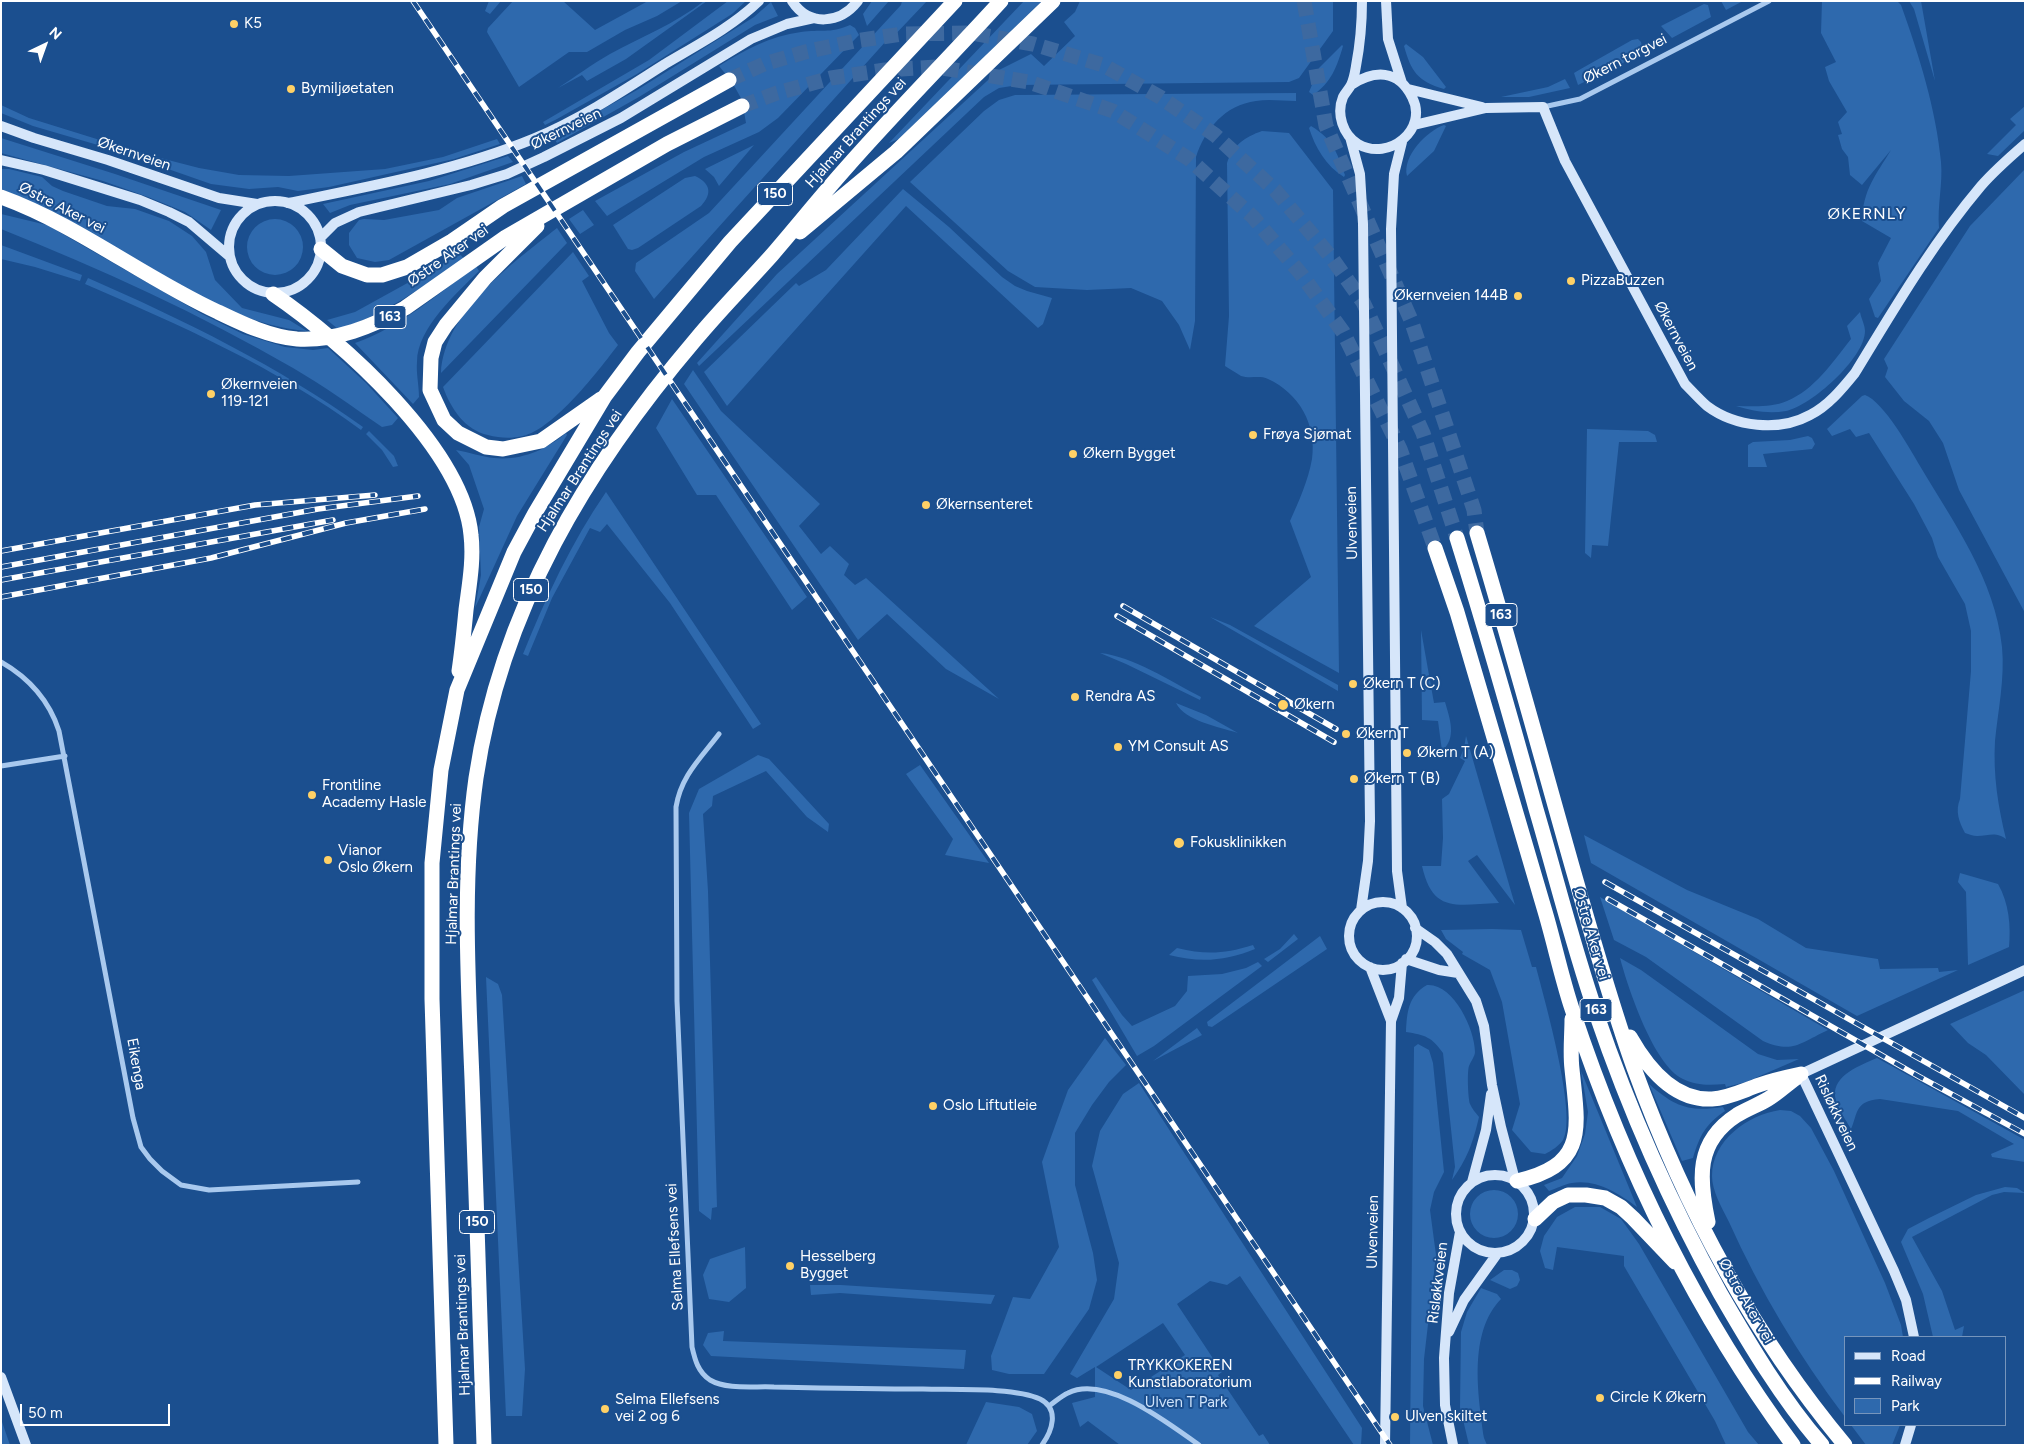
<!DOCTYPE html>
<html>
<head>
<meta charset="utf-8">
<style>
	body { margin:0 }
	#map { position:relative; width:2026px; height:1446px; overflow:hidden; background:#1b4f8f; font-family:Figtree,sans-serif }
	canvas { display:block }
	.frame { position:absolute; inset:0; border:2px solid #fff; pointer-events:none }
	.legend { position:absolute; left:1844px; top:1336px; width:162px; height:90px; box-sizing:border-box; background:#1b4f8f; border:1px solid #7695bc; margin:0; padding:6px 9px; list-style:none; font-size:15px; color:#fff }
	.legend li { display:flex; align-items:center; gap:10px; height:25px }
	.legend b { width:25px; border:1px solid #7695bc }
	.north { position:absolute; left:20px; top:20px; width:50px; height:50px; -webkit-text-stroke:4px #1b4f8f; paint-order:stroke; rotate:42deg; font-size:14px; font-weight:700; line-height:20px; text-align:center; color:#fff }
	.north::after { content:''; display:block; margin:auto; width:18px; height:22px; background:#fff; clip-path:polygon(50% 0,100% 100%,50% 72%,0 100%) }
	.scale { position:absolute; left:20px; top:1404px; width:150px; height:22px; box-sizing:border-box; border:2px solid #fff; border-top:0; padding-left:6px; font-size:15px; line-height:18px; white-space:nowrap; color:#fff; -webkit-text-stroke:4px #1b4f8f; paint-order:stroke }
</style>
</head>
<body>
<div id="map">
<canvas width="2026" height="1446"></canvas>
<div class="frame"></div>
<ul class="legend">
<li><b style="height:6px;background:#d6e6fa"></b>Road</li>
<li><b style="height:6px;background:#fff"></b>Railway</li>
<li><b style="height:14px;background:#2e69ad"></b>Park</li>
</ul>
<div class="north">N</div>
<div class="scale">50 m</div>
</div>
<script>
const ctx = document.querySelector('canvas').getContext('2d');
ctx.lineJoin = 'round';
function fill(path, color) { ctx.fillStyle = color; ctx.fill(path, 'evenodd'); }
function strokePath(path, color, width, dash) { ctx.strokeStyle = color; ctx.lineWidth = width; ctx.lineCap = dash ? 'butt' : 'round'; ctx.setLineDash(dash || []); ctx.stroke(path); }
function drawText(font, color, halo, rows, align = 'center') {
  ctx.font = font + ' Figtree,sans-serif'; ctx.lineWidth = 4; ctx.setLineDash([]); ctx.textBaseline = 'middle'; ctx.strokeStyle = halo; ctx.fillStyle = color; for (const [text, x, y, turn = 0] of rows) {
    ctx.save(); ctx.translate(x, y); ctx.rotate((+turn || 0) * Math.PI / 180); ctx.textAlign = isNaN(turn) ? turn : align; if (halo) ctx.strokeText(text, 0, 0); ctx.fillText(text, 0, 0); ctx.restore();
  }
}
const green = new Path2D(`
	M489,1H501L490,14L485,11Z
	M513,1H563L595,30L648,1H682L657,16L625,30L587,52H569L519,87L487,32L488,28Z
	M704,1H707L626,59L587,81L582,75L558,88C575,77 592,64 610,54C641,37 675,24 704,1Z
	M728,1H746L732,14L637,74L557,119L545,125L543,122L649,60Z
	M872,1H889L867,26L863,14Z
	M902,1H927L890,40H887L654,299L635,271L636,263L709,213L901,5Z
	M1024,1H1042L901,138L889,143Z
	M1080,1H1333V31L1299,78L1289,82L1018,85L999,88L984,97L699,366L697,363L777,274L999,70L1031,54L1044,66L1075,36L1064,22L1075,12Z
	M1721,1H1743L1726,10Z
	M1822,1H1897L1901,5C1919,55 1936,109 1941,162C1943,184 1937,206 1939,228L1878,318L1875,317L1869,299L1881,281L1878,263L1891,238L1862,221C1863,189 1876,175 1891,150L1862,185L1850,175L1848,157L1842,149L1838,135L1842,134L1838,122L1847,112L1829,81L1825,67L1836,62L1821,33Z
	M1909,1H1921L1935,81L1914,9Z
	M771,2L778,16L755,25L639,97L557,143L553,137L637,90L754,17Z
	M1704,4L1708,5L1711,17L1672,38L1661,26Z
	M850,25L855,28L859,35L778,118L759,132L704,157L607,216L595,201L684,152L746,123L742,100L732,82L719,66C745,50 770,36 801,32C821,29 829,34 850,25Z
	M1638,39L1641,42L1643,53L1578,85L1574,73L1579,70L1632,40Z
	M1406,44L1423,57L1446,87L1444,89C1417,81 1411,71 1404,46Z
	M1342,45L1343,46C1337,67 1331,83 1313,95L1309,92L1319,68Z
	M1565,79L1570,88L1529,97H1501L1548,87Z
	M1296,93V101C1283,101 1269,99 1256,101C1225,105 1205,129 1196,157L1195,321L1190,350L1179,325L1162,301L1131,288L1087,290L1035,287L1008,271L910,182L984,111L999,100L1015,95Z
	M1,105L29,118L145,154L199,168L239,175L289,176L385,169L443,157L497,139L500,144L454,159L329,187L298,191L278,187L249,189L211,184L108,148L33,126L1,113Z
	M2025,106V130L1998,156L1987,154L2016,125L2010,119Z
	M1444,125L1446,126L1434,151L1407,176C1402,156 1427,131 1444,125Z
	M1311,126C1334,140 1336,151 1345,175L1344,177C1326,166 1315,147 1309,128Z
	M1262,131L1289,133L1333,190L1339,673L1254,626L1311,577L1290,521C1299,501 1308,481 1312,459C1317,425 1299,393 1268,379C1260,375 1250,379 1241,376C1236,373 1230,369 1225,366L1229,316L1227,163C1233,145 1245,137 1262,131Z
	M1,138L115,174L221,210L211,230L185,212L148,197L103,181L1,153Z
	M754,145L719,186L714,177L705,169Z
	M508,156L513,162L450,184L350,205L330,213L323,204L429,181Z
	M1,169H9L42,177L52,186L63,191L107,206L135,209L169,221L192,236L206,252L215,280L242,308L289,320L307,331C255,327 208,301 163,275C110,246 57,212 1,189Z
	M2025,169V613L1959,490L1943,443L1929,421L1904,401L1885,377L1888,368L1884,359L1970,226Z
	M522,176L526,184L389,260L375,262L357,258L349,245V233L359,220L364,219L384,220L439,210L457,198Z
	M695,176C710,183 713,193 701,206L638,248L632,250L628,249L613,225L685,178Z
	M903,189L949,227L1002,277L1015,286L1027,291L1052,298L1043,324L1038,328L906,206L727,406L704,372L796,283L799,286L826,270Z
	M583,210L594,225L580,234L569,219Z
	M1,214L47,225L202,314L243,334L285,347L313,350L328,348L366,383L398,418L392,425L382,427C353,407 324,386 293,368C200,314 101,269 1,229Z
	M247 247a28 28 0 1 1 56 0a28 28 0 1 1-56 0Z
	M557,228L567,243L441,373C444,312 513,263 557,228Z
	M1,245L82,275L80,281L35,267L1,259Z
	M573,252L589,276L582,281L609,333L618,345C599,370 554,429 523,436C511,439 499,438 488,435C465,430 451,409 443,387Z
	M460,254L464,259C424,285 384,316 338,329L327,320L355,312Z
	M476,266L479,271C457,293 417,328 417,362C416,373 419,385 419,397L413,404L355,343C399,328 438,294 476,266Z
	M88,278C184,320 278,366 363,427L361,430C277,368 180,325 85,284Z
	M1860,312C1861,318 1865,325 1865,331C1865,358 1811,406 1786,411C1768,414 1753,411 1736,406C1752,406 1771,408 1787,401C1814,390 1833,362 1851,339L1847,326Z
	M693,370L721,411L820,504L799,526L821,554L830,546L849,564L844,575L855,585L866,578L999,699L946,669L887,614L858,640L684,384Z
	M1865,395C1884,402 1910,449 1920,466C1954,523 1995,580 2002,647C2005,678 1998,711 1995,741C1993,775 1998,806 2006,839C1995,831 1989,836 1977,836C1973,836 1969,834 1965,833C1959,822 1955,811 1960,799L1971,671V631L1965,604L1938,557L1932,538L1914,504L1869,433L1856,437L1850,429L1832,436L1827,429L1862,396Z
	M672,399L807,597L792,610L716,495H697L656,428Z
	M1587,429L1648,431L1655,435L1657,442H1619L1608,546L1592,545L1591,558L1585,553Z
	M369,431L394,456L398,466L393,467L382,450L366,434Z
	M566,433L567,435L517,516L475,608L481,575L479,527L484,509L469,465L456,450C469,452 482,457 494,458C520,461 546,450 566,433Z
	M1808,436L1812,438L1815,444L1812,449L1763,454L1767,467H1748V445L1753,442L1790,440Z
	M606,492L761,724L753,729L670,603L607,524L600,532L590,528L552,598L528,656L523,654C546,597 571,543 606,492Z
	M1210,617L1230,625L1338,685V691Z
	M1421,630L1434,703L1445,702C1450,719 1457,738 1442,751L1438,721L1422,720Z
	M1100,653C1132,656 1172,682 1201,697L1200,700L1126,664Z
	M1176,703L1206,715L1238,733C1219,727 1185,721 1176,703Z
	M1466,736L1515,905L1477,855L1468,861L1499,903C1458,904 1433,915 1422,866H1441L1443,838L1442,799L1449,794L1465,761L1460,758L1464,748Z
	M758,755L769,759L829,824L828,832L807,817L766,771L713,796L712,806L703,814L708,891L717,1207L712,1208L711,1220L699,1211L689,813L699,789Z
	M920,765L989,863L945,855L953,839L906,774Z
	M1584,835L1687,890L1758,919L1806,948L1878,959L1880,969L1938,968L1939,972L1958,970L1857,1016L1591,863Z
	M1960,873L1998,884C2009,903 2011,926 2009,947L1968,965L1966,892L1958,882Z
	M1600,897L1828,1030C1800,1043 1793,1054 1763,1041L1646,957L1614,940Z
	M1492,929L1521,930L1532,967H1536C1544,998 1578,1116 1563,1140C1559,1146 1551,1151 1545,1154L1531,1152L1512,1130L1520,1104L1502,1002L1490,970L1462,954L1463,952L1446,939L1441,930Z
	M1294,934L1298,939L1268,962L1264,959L1280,949Z
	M1320,936L1327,949L1212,1027L1208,1026L1207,1022Z
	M1253,945L1255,949C1226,961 1200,963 1169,955L1177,948C1206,955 1224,954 1253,945Z
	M1620,958L1641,970L1758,1054L1777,1060L1799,1059L1746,1082L1726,1087L1725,1084C1710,1085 1697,1086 1683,1079C1654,1066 1628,988 1620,958Z
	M1258,962L1262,966L1154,1046L1137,1056L1092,980L1096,977L1122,1015L1132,1026L1175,1006L1187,991L1188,976L1222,974L1246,968Z
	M486,977L498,984L502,995L525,1369L522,1416H506Z
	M1427,985C1453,983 1475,1029 1475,1052C1475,1056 1471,1061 1469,1066C1467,1072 1468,1098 1470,1104C1472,1109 1476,1113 1479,1117C1473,1143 1467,1159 1452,1180L1455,1167L1443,1053C1432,1037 1425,1035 1406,1032C1407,1012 1408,996 1427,985Z
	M2025,990V1095L1986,1055L1968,1043L1950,1024Z
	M1197,1028L1202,1035L1153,1061Z
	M1105,1038L1126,1065L1109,1082L1092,1105L1075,1133V1185L1093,1253L1097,1280L1089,1309L1044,1374H1009L992,1370L991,1356L1013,1297L1030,1299L1059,1247L1042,1162L1068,1090Z
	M1418,1044L1429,1050L1433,1063L1444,1172L1434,1192L1430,1210L1436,1255L1424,1359L1423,1406L1433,1445H1410L1414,1047Z
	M1877,1058L2025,1140V1162L1992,1157L1991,1154L2014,1144L1958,1111L1880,1099C1854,1101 1858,1114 1851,1129C1846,1120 1836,1107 1835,1096C1833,1075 1861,1065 1877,1058Z
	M1581,1071L1637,1207C1618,1193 1596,1179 1572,1183C1564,1184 1556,1189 1549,1191L1544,1185L1562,1178L1577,1156L1585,1134L1588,1112Z
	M1139,1083L1362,1428L1361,1445H1354L1240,1276L1227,1285L1210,1281L1177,1304L1222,1372L1218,1375L1259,1436L1263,1434L1270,1445H1120L1088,1421L1080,1427L1072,1403L1095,1397V1367L1077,1378L1070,1374L1114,1299L1119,1263L1092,1166L1100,1131L1123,1094ZM1163,1323L1185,1355L1131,1390L1096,1367Z
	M1649,1084C1675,1107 1689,1112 1723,1107L1725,1111C1705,1125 1700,1135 1693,1158L1682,1161Z
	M1780,1110L1791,1111L1800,1116L1811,1128L1834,1171L1885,1283L1901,1325L1903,1337H1845V1417C1799,1356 1760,1291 1729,1222C1722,1208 1712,1191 1712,1176C1712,1140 1748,1115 1780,1110Z
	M2005,1187L2017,1188L2025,1193L2004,1192L1992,1195L1912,1237L1942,1291L1955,1330L1964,1326L1962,1337H1933L1923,1294L1901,1242L1908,1229L1929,1218L1976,1195Z
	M1470 1214a24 24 0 1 1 48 0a24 24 0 1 1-48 0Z
	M1575,1207H1600L1621,1219L1639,1244L1748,1432L1759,1445H1726L1715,1421L1624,1266V1256L1557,1247L1553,1270L1545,1268L1540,1251L1544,1236L1557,1217Z
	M745,1247L746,1288L729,1302L709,1299L703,1275L710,1259Z
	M1504,1270H1512L1518,1273L1520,1280L1517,1286L1510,1289L1490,1280Z
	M810,1285H841L995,1295L991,1304L840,1293L811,1295Z
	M1481,1288L1497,1294L1501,1299C1468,1333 1478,1395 1484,1438L1487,1445H1469L1460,1407L1461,1332L1467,1312Z
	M724,1331L723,1341L966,1350L964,1369L711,1356L703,1345L708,1333Z
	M986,1402L1019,1407L1032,1414L1037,1431L1027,1445H966Z
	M1,1419L10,1445H1Z
	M1851,1425H1900L1892,1445H1866Z`);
const highwayTunnel = new Path2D(`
	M1304,1L1326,126L1411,320L1474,510L1477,533
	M729,80L764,64L805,52L855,41L902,34L971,33L1033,44L1103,65L1160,97L1215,135L1275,190L1331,257L1363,302L1423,433L1457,538
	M742,106L777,93L831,78L885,70L936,67L1029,82L1113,111L1189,159L1253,217L1301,274L1343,332L1400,449L1435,548`);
const street = new Path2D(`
	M1543,107L1580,99L1769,1
	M1,662C29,678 49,700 59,731L133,1118L141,1147L150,1159L162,1171L181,1185L209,1190L358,1182
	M719,734C700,759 681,776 676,807L677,1001L692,1347C695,1360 698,1372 710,1380C727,1390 754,1386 774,1387C823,1388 873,1389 923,1389C952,1390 1015,1387 1040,1399C1060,1409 1052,1431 1042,1445
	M1,766L65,756
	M1049,1406C1055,1402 1061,1396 1068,1393C1106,1374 1169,1424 1199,1445`);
const secondary = new Path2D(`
	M792,1C809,27 840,24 858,1
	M1386,1L1388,39L1402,83
	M1351,85C1374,70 1398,69 1412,97C1429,129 1389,162 1358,144C1343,135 1336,114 1343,97C1345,93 1349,89 1351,85C1354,79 1355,72 1356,66C1360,45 1362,23 1362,1
	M1408,89L1482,107
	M1414,125L1486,108L1543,107L1565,161L1685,384C1692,391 1699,399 1707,406C1735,427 1779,432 1810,415C1828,406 1842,389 1855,373C1894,309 1932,244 1981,186C1994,171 2010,157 2025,144
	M1,126L34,138L108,160L219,198L257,204
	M1350,137L1360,174L1363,224L1370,821L1368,861L1361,910
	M1402,142L1394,174L1391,229L1397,871L1402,908
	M1,160L44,170L140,200L169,212L189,222L229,256
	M229 247a46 46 0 1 1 92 0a46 46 0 1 1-92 0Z
	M288,203C371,186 455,171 533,139C579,120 623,91 665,64C697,45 732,27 759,1
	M320,238L335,223L359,212L471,185L507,174L544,157L621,118L751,39L787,24L814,18
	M1349 936a34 34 0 1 1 68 0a34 34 0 1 1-68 0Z
	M1415,928L1435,942L1447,954L1476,1001L1484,1026L1492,1085L1501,1127L1515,1180
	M1406,959L1439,970L1458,973
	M1370,967L1391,1021
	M1456 1214a39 39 0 1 1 78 0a39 39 0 1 1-78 0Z
	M1472,1182L1486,1130L1491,1094
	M1449,1332L1464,1300L1497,1254
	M1914,1337L1906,1300L1894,1271L1801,1074L2025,970
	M1,1377L26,1445
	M1385,1445L1391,1021L1399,998L1402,963
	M1453,1445L1445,1405L1444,1358L1449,1293L1460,1232
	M1905,1445L1911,1425`);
const highway = new Path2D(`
	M1,197C78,225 144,278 218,312C243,324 270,337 297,339C337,341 371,327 405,308L506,237L667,144L742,106
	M537,226L485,278L446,325L435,342L431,358L430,390L444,420L458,433L486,447L503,449L541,441L601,399
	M800,232L896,152L1053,1
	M321,249L342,266L367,275H382L407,267L452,241L503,206L729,80
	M273,294C341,340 463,449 471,535C474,560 469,586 466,610C464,631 462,651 459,671
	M1477,533C1511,646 1542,760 1574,873C1593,939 1611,1004 1634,1068C1683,1203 1753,1335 1845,1445
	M1457,538C1485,628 1511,718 1536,809C1556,877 1573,946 1596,1013C1629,1110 1670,1203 1720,1293C1750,1345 1782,1399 1822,1445
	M1435,548L1457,612C1486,710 1514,809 1544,908C1554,941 1561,976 1572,1009C1623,1163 1696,1314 1793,1445
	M1630,1037C1647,1067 1674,1101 1712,1099C1729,1098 1744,1090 1759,1085C1773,1080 1787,1077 1801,1074
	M1517,1181C1588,1165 1578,1128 1572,1069C1570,1052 1572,1035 1572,1019
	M1535,1219L1553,1202L1568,1195H1586L1605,1198L1621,1207L1633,1218L1675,1262
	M1708,1222C1699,1179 1695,1142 1737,1115C1747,1109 1758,1105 1768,1099C1778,1093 1786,1085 1796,1078
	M446,1445L432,999V863L441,770L457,690L514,552L535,513L605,396L638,352L730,242L955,1
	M484,1445C481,1323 476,1201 472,1079C468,979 462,877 476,778C501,609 587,467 696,339C720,310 747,283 772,255C797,226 821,196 846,168C896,111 950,57 1001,1`);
const rail = new Path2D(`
	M413,1L1390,1445
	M1,551L255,505L375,495
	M1,567L318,509L418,496
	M1,580L333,520
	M1,597L211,558L346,523L425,509
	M1123,606L1336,729
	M1117,616L1334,742
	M1605,882L2025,1118
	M1608,899L1918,1076L2025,1134`);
const markers = [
	[234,24,5,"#ffd166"],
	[291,89,5,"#ffd166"],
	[1571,281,5,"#ffd166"],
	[1518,296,5,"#ffd166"],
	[211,394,5,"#ffd166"],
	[1253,435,5,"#ffd166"],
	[1073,454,5,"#ffd166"],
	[926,505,5,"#ffd166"],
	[1353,684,5,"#ffd166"],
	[1075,697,5,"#ffd166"],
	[1283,705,6,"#ffd166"],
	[1346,734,5,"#ffd166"],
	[1118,747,5,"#ffd166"],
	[1407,753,5,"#ffd166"],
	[1354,779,5,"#ffd166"],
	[312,795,5,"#ffd166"],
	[1179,843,6,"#ffd166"],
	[328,860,5,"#ffd166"],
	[933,1106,5,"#ffd166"],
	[790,1266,5,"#ffd166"],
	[1118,1375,5,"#ffd166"],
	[1600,1398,5,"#ffd166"],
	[605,1409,5,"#ffd166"],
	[1395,1417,5,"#ffd166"]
];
const shields = [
	[775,194,35],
	[390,317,32],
	[531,590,35],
	[1501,615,32],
	[1596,1010,32],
	[477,1222,35]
];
const shieldNames = [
	["150",775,194],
	["163",390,317],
	["150",531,590],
	["163",1501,615],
	["163",1596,1010],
	["150",477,1222]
];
const poiNames = [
	["K5",244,24],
	["Bymiljøetaten",301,89],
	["PizzaBuzzen",1581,281],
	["Økernveien 144B",1508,296,"right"],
	["Økernveien",221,385],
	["119-121",221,402],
	["Frøya Sjømat",1263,435],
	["Økern Bygget",1083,454],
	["Økernsenteret",936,505],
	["Økern T (C)",1363,684],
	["Rendra AS",1085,697],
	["Økern",1294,705],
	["Økern T",1356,734],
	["YM Consult AS",1128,747],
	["Økern T (A)",1417,753],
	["Økern T (B)",1364,779],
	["Frontline",322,786],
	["Academy Hasle",322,803],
	["Fokusklinikken",1190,843],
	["Vianor",338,851],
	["Oslo Økern",338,868],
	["Oslo Liftutleie",943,1106],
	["Hesselberg",800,1257],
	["Bygget",800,1274],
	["TRYKKOKEREN",1128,1366],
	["Kunstlaboratorium",1128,1383],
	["Circle K Økern",1610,1398],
	["Selma Ellefsens",615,1400],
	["vei 2 og 6",615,1417],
	["Ulven skiltet",1405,1417]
];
const streetNames = [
	["Økern torgvei",1625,59,-27],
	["Økernveien",566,129,-26],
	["Hjalmar Brantings vei",856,133,-48],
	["Økernveien",134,154,19],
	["Østre Aker vei",62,208,27],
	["Østre Aker vei",448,256,-35],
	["Økernveien",1676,336,62],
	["Hjalmar Brantings vei",580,471,-57],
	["Ulvenveien",1352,523,-91],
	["Hjalmar Brantings vei",454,874,-88],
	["Østre Aker vei",1591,934,74],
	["Eikenga",136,1064,80],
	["Risløkkveien",1836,1113,65],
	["Ulvenveien",1373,1232,-89],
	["Selma Ellefsens vei",675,1247,-93],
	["Risløkkveien",1438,1283,-83],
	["Østre Aker vei",1746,1301,60],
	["Hjalmar Brantings vei",463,1325,-92]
];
const parkNames = [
	["Ulven T Park",1186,1403]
];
const neighbourhoodNames = [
	["ØKERNLY",1867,214]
];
fill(green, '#2e69ad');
strokePath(highwayTunnel, '#3d69a0', 15, [15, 8]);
strokePath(street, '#a9c9ee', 5);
strokePath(secondary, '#d6e6fa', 10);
strokePath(highway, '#fff', 15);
strokePath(rail, '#fff', 5.5);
strokePath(rail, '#1b4f8f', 4, [11]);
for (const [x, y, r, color] of markers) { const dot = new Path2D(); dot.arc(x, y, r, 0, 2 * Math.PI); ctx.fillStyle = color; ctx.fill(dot); strokePath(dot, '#1b4f8f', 2); }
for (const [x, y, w] of shields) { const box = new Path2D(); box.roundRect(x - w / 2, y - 11.5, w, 23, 4); ctx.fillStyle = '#1b4f8f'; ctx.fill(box); strokePath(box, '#fff', 1); }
drawText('bold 14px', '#fff', null, shieldNames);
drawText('15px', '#fff', '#1b4f8f', poiNames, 'left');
drawText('15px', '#fff', '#1b4f8f', streetNames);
drawText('15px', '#cfe3fa', '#1b4f8f', parkNames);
ctx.letterSpacing = '1px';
drawText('16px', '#fff', '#1b4f8f', neighbourhoodNames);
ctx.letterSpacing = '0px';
</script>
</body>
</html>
